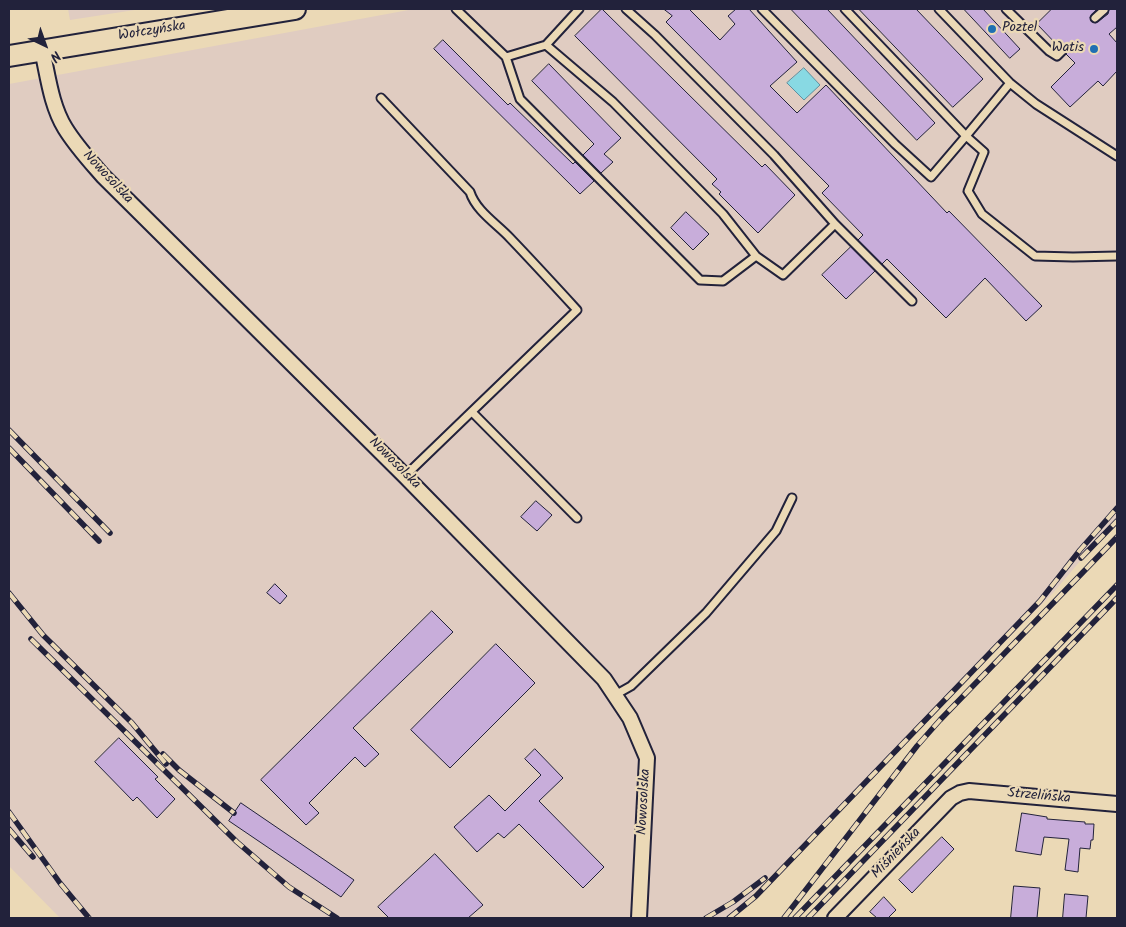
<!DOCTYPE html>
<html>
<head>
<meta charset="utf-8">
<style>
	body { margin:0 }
	#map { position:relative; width:1126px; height:927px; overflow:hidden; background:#ebd9b6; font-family:Kalam,sans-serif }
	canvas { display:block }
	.frame { position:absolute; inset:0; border:10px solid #22223b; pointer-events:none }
	.north { position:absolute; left:20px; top:20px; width:50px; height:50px; -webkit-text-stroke:4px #ebd9b6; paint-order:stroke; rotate:138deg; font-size:14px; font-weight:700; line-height:20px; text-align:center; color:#22223b }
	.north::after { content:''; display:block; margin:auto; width:18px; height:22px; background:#22223b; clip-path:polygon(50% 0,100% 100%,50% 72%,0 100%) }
</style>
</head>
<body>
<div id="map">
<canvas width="1126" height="927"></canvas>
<div class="frame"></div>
<div class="north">N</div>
</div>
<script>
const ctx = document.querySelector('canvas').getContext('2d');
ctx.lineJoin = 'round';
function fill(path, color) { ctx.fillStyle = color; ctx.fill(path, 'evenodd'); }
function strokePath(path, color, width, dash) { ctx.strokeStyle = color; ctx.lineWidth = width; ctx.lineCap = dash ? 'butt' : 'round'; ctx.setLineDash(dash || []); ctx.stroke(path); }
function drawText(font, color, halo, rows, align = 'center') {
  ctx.font = font + ' Kalam,sans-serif'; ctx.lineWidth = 4.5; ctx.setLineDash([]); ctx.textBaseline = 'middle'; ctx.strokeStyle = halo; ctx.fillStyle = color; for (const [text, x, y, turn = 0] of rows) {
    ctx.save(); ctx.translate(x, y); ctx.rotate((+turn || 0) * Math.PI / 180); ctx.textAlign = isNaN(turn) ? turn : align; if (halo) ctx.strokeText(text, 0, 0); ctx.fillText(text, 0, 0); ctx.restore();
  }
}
const built = new Path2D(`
	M68,9H141L70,20Z
	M414,9H1117V518L1052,594L729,918H60L9,866V84Z`);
const water = new Path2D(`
	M804,68L820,85L804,100L787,83Z`);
const building = new Path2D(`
	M602,9L762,167L765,164L795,195L758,233L719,194L721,192L712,184L717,179L575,36Z
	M664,9H689L720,40L735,24L728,16L736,9H749L797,62L770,86L797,113L826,85L947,213L949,211L1042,306L1026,321L985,278L946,318L887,259L882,264L858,240L863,235L822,193L829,186L666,22L672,16Z
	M791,9H827L935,123L917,140Z
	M859,9H916L983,79L953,107Z
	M964,9H983L1020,49L1010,58Z
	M1052,9H1097L1090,17L1091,21L1096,23L1108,14L1109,9H1117V27L1109,34L1117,43V71L1103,86L1098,81L1070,107L1051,87L1075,63L1066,54V48L1063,46L1059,47L1037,24Z
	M443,40L508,105L510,103L573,164L575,162L594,181L580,194L434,49Z
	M549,64L621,138L604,154L613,162L601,173L583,155L594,144L532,81Z
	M686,212L709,234L693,250L671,228Z
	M851,247L875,271L846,299L822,275Z
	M536,501L552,515L537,531L521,517Z
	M275,584L287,596L280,604L267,593Z
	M432,611L453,632L353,728L379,754L365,767L355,757L309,803L319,813L306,825L261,780Z
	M496,644L535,683L450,768L411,730Z
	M119,738L158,777L155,779L175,799L157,818L137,797L133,801L95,762Z
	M535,749L563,778L539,801L604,867L583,888L519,824L504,838L498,833L477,852L454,827L489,795L505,811L541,775L525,759Z
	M241,803L354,880L341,897L229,821Z
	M1022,813L1047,817V819L1085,822V824H1094L1093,840H1091L1090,849L1080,848L1078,872L1065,870L1069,839L1044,837L1041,855L1016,851Z
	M942,837L954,849L912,893L899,880Z
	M435,854L483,905L468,918H389L378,907Z
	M1014,886L1040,888L1037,918H1011Z
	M1065,894L1088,896L1086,918H1063Z
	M884,897L896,910L888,918H877L870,912Z`);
const lane = new Path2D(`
	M456,9L506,57L520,99L700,280L723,281L756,256L783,275L835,224
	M626,9L655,35L774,155L835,224L912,301
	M762,9L895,144L931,177L966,136L845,9
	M939,9L1010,83L1036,104L1117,156
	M1006,9L1049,51L1057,56L1062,51
	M1095,18L1104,10L1103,9
	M546,45L613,102L723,214L756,256
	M506,57L546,45L579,9
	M1010,83L966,136L984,152L968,191L982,214L1035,256L1073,257L1117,256
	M381,98L470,192C476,211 497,224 510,238C533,262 555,286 577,310L405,476
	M472,412L577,518
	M615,695L631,686L706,613L776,531L792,498`);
const street = new Path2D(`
	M42,50C48,76 51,105 65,128C76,146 90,161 103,176L405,476L604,679L630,718L647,758L639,918
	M835,918L951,798L960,793L969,791L1117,804`);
const secondary = new Path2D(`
	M9,56L295,9`);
const rail = new Path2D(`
	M9,430L110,533
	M9,448L99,541
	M1081,558L1117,521
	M9,593L43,635L132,723L166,764
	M31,639L237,842L289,887L337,918
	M163,754L179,770L234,813
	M9,812L60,883L89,918
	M9,829L33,857
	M706,918L733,902L765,878
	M729,918L756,896L1040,601L1080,550L1117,508
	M784,918L917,746L940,720L1117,537
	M795,918L1117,585
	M808,918L1117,598`);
const markers = [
	[992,29,5,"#1f6fb2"],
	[1094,49,5,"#1f6fb2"]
];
const poiNames = [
	["Poztel",1002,29],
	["Watis",1084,49,"right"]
];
const streetNames = [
	["Wołczyńska",152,32,-9],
	["Nowosolska",107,178,47],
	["Nowosolska",394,464,45],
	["Strzelińska",1039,797,5],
	["Nowosolska",645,802,-87],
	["Miśnieńska",897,854,-46]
];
fill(built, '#e0ccc1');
fill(water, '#88d9e3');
strokePath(water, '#5f90a0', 1);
fill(building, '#c8adda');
strokePath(building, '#22223b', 1);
strokePath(lane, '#22223b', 11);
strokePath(street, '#22223b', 18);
strokePath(secondary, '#22223b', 24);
strokePath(lane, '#ebd9b6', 7);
strokePath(street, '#ebd9b6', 14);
strokePath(secondary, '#ebd9b6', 20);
strokePath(rail, '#22223b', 5.5);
strokePath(rail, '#ebd9b6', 4, [11]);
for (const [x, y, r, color] of markers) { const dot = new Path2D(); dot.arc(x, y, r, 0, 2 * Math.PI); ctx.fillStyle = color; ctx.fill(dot); strokePath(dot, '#ebd9b6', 2); }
drawText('14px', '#22223b', '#ebd9b6', poiNames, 'left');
drawText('14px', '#22223b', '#ebd9b6', streetNames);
</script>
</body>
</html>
